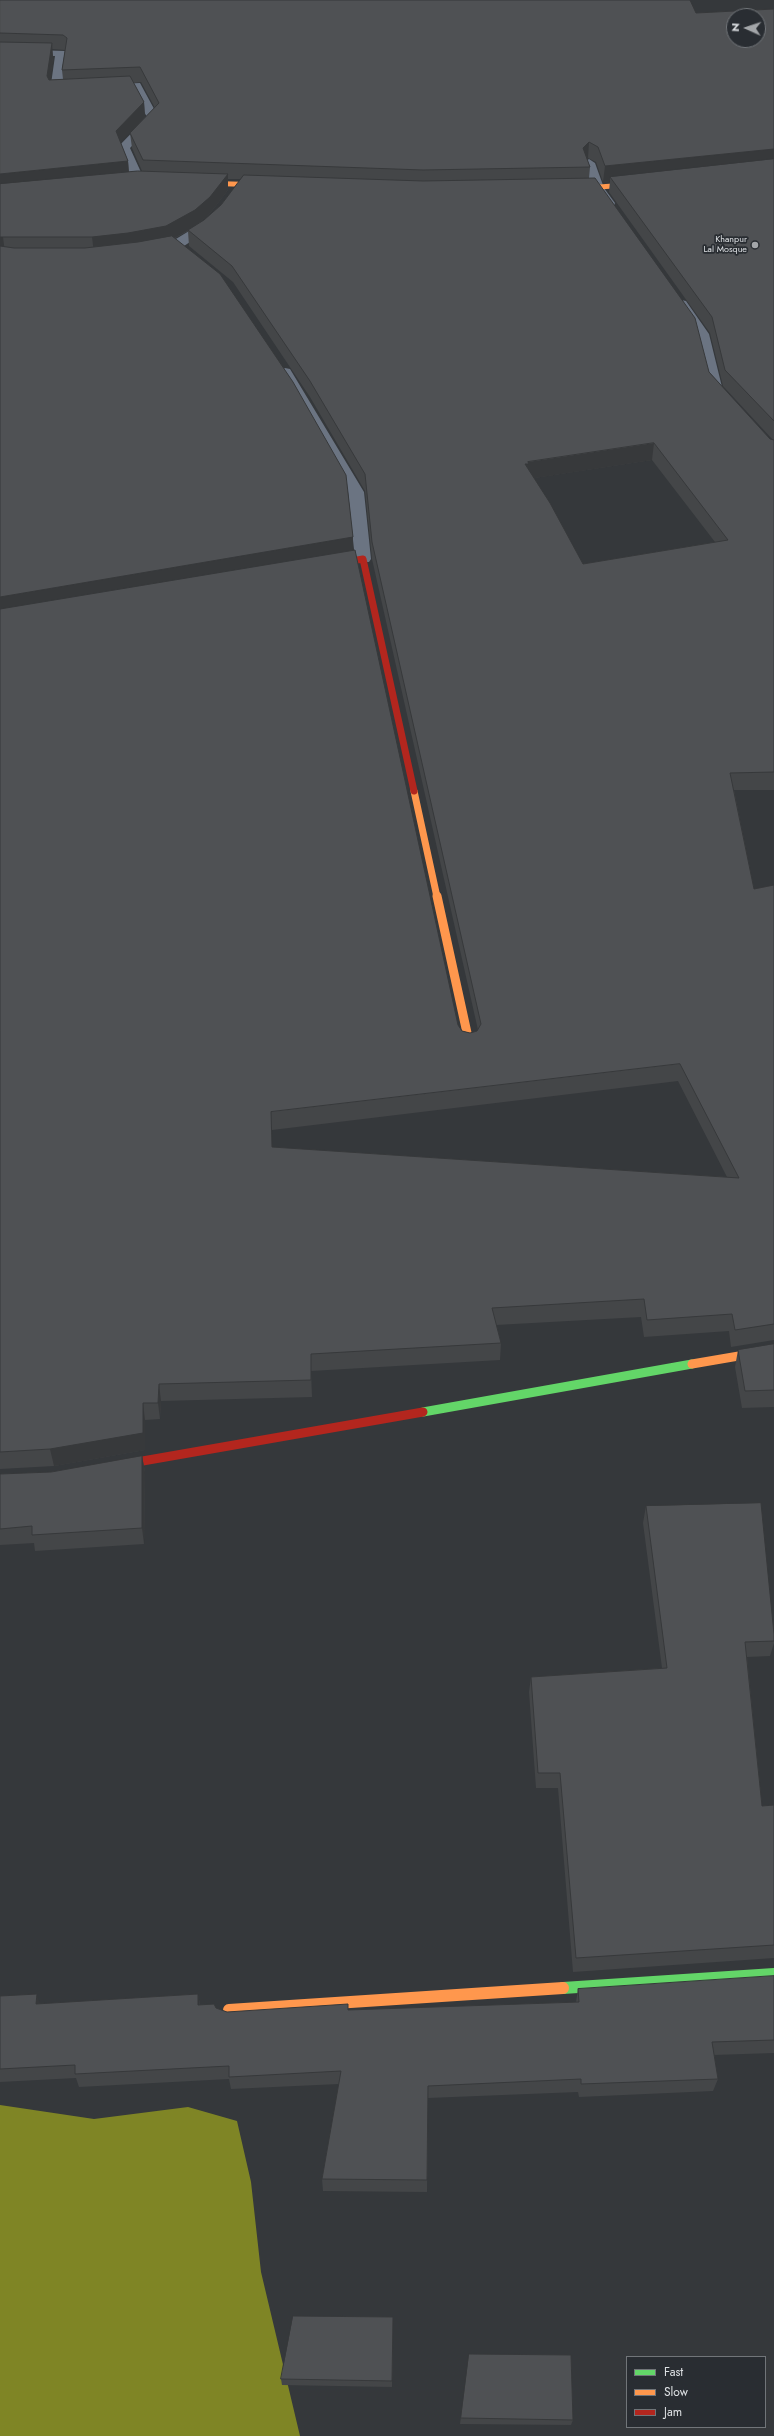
<!DOCTYPE html>
<html>
<head>
<meta charset="utf-8">
<style>
	body { margin:0 }
	#map { position:relative; width:774px; height:2436px; overflow:hidden; background:#35383b; font-family:Jost,sans-serif }
	canvas { display:block }
	.legend { position:absolute; left:626px; top:2356px; width:140px; height:72px; box-sizing:border-box; background:#292d32; border:1px solid #717579; margin:0; padding:5px 7px; list-style:none; font-size:12px; color:#dee1e4 }
	.legend li { display:flex; align-items:center; gap:8px; height:20px }
	.legend b { width:20px; border:1px solid #717579 }
	.north { position:absolute; left:726px; top:8px; width:40px; height:40px; box-sizing:border-box; background:#292d32; border:1px solid #717579; border-radius:50%; rotate:273deg; font-size:11px; font-weight:700; line-height:16px; text-align:center; color:#dee1e4 }
	.north::after { content:''; display:block; margin:auto; width:14px; height:18px; background:#a3a6a9; clip-path:polygon(50% 0,100% 100%,50% 72%,0 100%) }
</style>
</head>
<body>
<div id="map">
<canvas width="774" height="2436"></canvas>
<ul class="legend">
<li><b style="height:5px;background:#63d668"></b>Fast</li>
<li><b style="height:5px;background:#ff974d"></b>Slow</li>
<li><b style="height:5px;background:#b3261e"></b>Jam</li>
</ul>
<div class="north">N</div>
</div>
<script>
const ctx = document.querySelector('canvas').getContext('2d');
ctx.lineJoin = 'round';
function fill(path, color) { ctx.fillStyle = color; ctx.fill(path, 'evenodd'); }
function strokePath(path, color, width, dash) { ctx.strokeStyle = color; ctx.lineWidth = width; ctx.lineCap = dash ? 'butt' : 'round'; ctx.setLineDash(dash || []); ctx.stroke(path); }
function drawText(font, color, halo, rows, align = 'center') {
  ctx.font = font + ' Jost,sans-serif'; ctx.lineWidth = 3.5; ctx.setLineDash([]); ctx.textBaseline = 'middle'; ctx.strokeStyle = halo; ctx.fillStyle = color; for (const [text, x, y, turn = 0] of rows) {
    ctx.save(); ctx.translate(x, y); ctx.rotate((+turn || 0) * Math.PI / 180); ctx.textAlign = isNaN(turn) ? turn : align; if (halo) ctx.strokeText(text, 0, 0); ctx.fillText(text, 0, 0); ctx.restore();
  }
}
const water = new Path2D(`
	M0,2105L94,2119L188,2107L237,2121L251,2182L261,2272L300,2436H0Z`);
const street = new Path2D(`
	M0,49L65,51L67,53L62,87L140,83L159,118L130,148L145,181L144,184H134L118,147L147,117L132,90L52,94L50,91L55,56L0,55Z
	M589,159L595,163L604,188L615,203L614,206H604L592,188L583,163Z
	M212,217L217,218L219,221L217,224L181,248L153,255L146,251L148,248L171,242Z
	M681,300L686,301L709,334L722,387L734,401L732,404H722L708,388L695,334L674,304Z
	M285,368L290,369L364,492L371,559L369,562H357L355,559L348,492L278,372Z`);
const fastFar1 = new Path2D(`
	M423,1412L692,1364`);
const fast = new Path2D(`
	M563,1988L774,1974`);
const slowFar3 = new Path2D(`
	M198,183L266,185
	M572,189L640,184`);
const slowFar2 = new Path2D(`
	M414,791L437,897`);
const slowFar1 = new Path2D(`
	M437,896L469,1042
	M692,1364L774,1350`);
const slow = new Path2D(`
	M229,2010L563,1988`);
const jamFar1 = new Path2D(`
	M328,565L363,559L414,791`);
const jam = new Path2D(`
	M114,1466L423,1412`);
const wall = new Path2D(`
	M0,0L696,13L774,9V790H734L754,889L774,885V1340L731,1347L729,1331L644,1337L641,1317L496,1325L501,1343L500,1360L311,1371L312,1397L161,1401L160,1419L145,1420V1450L54,1466L0,1469ZM52,49L65,50L62,70L63,79L50,80L53,57ZM141,82L155,108L130,133L132,148L142,171L129,172L128,161L120,142L145,117L144,102L133,83ZM588,158L596,162L603,182L610,181L609,192L710,333L723,386L773,440L770,439L709,372L589,178L590,167L587,159ZM228,179H241L221,205L204,220L199,223L211,212L228,190ZM188,231L189,246L233,282L310,397L365,491L372,559L478,1030L477,1031L470,1033L462,1031L458,1025L353,550L175,238ZM652,460L715,542L583,564L534,478ZM678,1081L727,1177L272,1147V1130Z
	M774,1344V1407L742,1408L735,1367L738,1350Z
	M142,1456L145,1472L144,1544L35,1551L34,1543L0,1545V1474L51,1472Z
	M646,1506L774,1634V1643L770,1656L747,1657L762,1806L774,1805V1961V1958L573,1972L558,1788H536L529,1692L531,1677L662,1668L643,1523Z
	M774,1976V2053L714,2055L718,2079L713,2091L579,2097L578,2092L428,2098L427,2192L323,2191L322,2179L339,2084L231,2089L229,2079L79,2087L76,2078L0,2082V1996L40,2004L198,1994L200,2005L216,2008L227,2012L348,2010L576,2002L578,1989Z
	M393,2317L392,2387L282,2385L281,2379Z
	M469,2354L573,2420L571,2425L460,2424Z`);
const shadedWall = new Path2D(`
	M52,43L53,57L49,91L47,76Z
	M144,102L145,117L117,146L116,131Z
	M589,142L588,158L582,164L583,148Z
	M774,149V164L610,177V181L603,182L605,166Z
	M128,161L129,176L0,189V174Z
	M228,174V190L211,212L196,226L167,242L94,253L92,237Z
	M0,237H3L5,253L0,254Z
	M654,443L652,460L528,479L525,464L528,462Z
	M353,537V554L0,614V597Z
	M271,1112L272,1130L273,1165L272,1147Z
	M159,1384L161,1401L160,1419L158,1403Z
	M143,1403L145,1420V1450L54,1466L50,1449Z
	M142,1456L145,1472L144,1544L142,1528Z
	M37,1994L41,2007L36,2004Z
	M198,1994L200,2007L198,2005Z`);
const building = new Path2D(`
	M0,0H690L696,13L774,9V149L605,166L598,147L589,142L583,148L590,167L423,170L143,160L130,133L159,103L140,67L62,70L67,38L63,35L0,33ZM734,16H758V40H734Z
	M0,42L52,43L47,76L49,80L130,76L144,102L116,131L128,161L0,174Z
	M774,159V421L725,370L712,317L610,177Z
	M138,171L228,174L210,197L195,210L166,226L128,233L92,237H0V184Z
	M244,175L423,181L595,178L695,318L709,372L770,439L774,440V772L730,773L754,889L774,885V1324L735,1330L732,1314L647,1320L644,1299L492,1308L501,1343L311,1354V1380L159,1384L158,1403H143V1433L50,1449L0,1452V609L355,550L458,1025L462,1031L470,1033L477,1031L481,1024L372,542L365,474L310,381L232,266L188,230L204,220L221,205ZM654,443L728,540L583,564L550,503L525,464H529L528,462ZM680,1064L739,1178L272,1147L271,1112Z
	M172,236L220,274L293,382L346,475L353,537L0,597V246L14,248H85L138,242Z
	M774,1344V1390L745,1391L738,1350Z
	M142,1456V1528L32,1535V1526L0,1529V1474L51,1472Z
	M761,1503L774,1634V1641L745,1642L762,1806L774,1805V1945L576,1958L560,1773H538L531,1677L667,1668L646,1506Z
	M774,1976V2040L712,2042L718,2079L581,2084V2079L428,2086L427,2180L322,2179L341,2071L229,2077V2066L75,2074V2065L0,2069V1996L37,1994L36,2004L198,1994V2005L214,2004L216,2008L227,2012L348,2004V2010L579,2002L578,1989Z
	M293,2316L393,2317L392,2381L281,2379Z
	M469,2354L571,2355L573,2420L461,2418Z`);
const markers = [
	[755,245,4,"#a3a6a9"]
];
const farPoinames = [
	["Khanpur",747,240],
	["Lal Mosque",747,250]
];
fill(water, '#7f8525');
fill(street, '#6b7482');
strokePath(fastFar1, '#63d668', 9);
strokePath(fast, '#63d668', 12);
strokePath(slowFar3, '#ff974d', 5);
strokePath(slowFar2, '#ff974d', 7);
strokePath(slowFar1, '#ff974d', 9);
strokePath(slow, '#ff974d', 12);
strokePath(jamFar1, '#b3261e', 7);
strokePath(jam, '#b3261e', 9);
fill(wall, '#444648');
fill(shadedWall, '#37393b');
fill(building, '#4f5154');
strokePath(building, '#37393b', 1);
for (const [x, y, r, color] of markers) { const dot = new Path2D(); dot.arc(x, y, r, 0, 2 * Math.PI); ctx.fillStyle = color; ctx.fill(dot); strokePath(dot, '#292d32', 1.5); }
drawText('9px', '#dee1e4', '#292d32', farPoinames, 'right');
</script>
</body>
</html>
